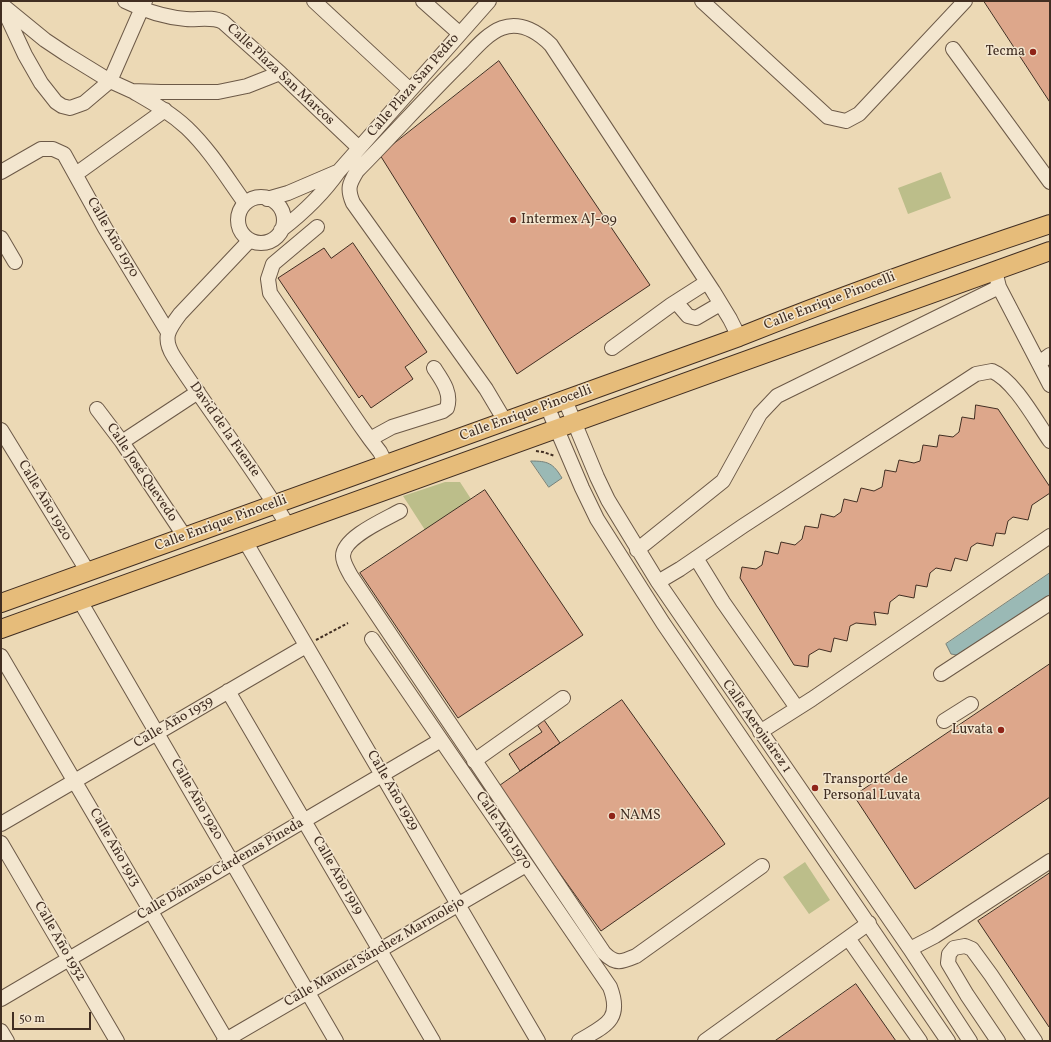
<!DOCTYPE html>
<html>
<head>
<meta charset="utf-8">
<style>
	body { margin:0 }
	#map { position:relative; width:1051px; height:1042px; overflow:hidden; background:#ecd9b5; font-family:Vollkorn,serif }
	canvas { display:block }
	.frame { position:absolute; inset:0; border:2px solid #412e22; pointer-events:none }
	.scale { position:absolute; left:12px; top:1012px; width:79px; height:18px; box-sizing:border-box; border:2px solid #412e22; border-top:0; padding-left:5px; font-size:12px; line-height:14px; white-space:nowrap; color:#412e22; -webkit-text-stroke:3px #f3e6cf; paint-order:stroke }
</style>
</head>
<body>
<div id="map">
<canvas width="1051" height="1042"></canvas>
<div class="frame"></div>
<div class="scale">50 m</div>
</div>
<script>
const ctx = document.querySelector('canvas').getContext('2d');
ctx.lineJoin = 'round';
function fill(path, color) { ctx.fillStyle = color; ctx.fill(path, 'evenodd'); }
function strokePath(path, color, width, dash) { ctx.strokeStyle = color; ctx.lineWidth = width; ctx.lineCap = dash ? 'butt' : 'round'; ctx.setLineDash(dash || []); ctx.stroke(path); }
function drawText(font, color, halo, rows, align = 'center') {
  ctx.font = font + ' Vollkorn,serif'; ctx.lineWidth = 3; ctx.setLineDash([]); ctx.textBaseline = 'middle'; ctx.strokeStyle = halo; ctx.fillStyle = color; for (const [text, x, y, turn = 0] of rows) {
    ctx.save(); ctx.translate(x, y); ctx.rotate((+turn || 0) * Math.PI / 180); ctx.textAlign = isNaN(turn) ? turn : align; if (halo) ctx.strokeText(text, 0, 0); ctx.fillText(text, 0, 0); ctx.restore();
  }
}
const green = new Path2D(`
	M941,172L951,198L908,214L898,188Z
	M445,482H460L471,499L425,530L403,496Z
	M805,862L830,900L809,914L783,877Z`);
const water = new Path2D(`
	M531,461C548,461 553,463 562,478L549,487Z
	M1050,573V595L957,655L951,654L946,644Z`);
const building = new Path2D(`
	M984,1H1050V102Z
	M499,61L650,285L517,374L380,155Z
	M353,243L427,352L405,367L413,379L371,408L362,395L359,398L278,278L324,248L331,258Z
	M976,405L998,409L1050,487V493L1032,505L1028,520L1013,517L1008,521L1005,534L996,533L993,546L977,543L971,547L967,561L955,558L951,571L936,568L930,573L927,587L916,585L914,598L899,595L890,602L888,614L874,612L876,625L856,623L850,626L847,641L834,638L831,652L819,649L809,655L808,667L794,665L740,578L742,567L756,569L762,565L765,551L778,554L781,542L795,545L802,539L805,526L818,528L821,514L834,517L841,512L844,499L857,502L861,488L874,491L882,487L885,470L896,472L899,460L914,463L920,461L923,445L937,447L939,435L953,437L959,432L962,417L974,419Z
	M485,490L583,635L458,718L360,573Z
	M1050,664V797L915,889L854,796Z
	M622,700L725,844L601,931L498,787Z
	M544,720L560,743L520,771L509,754L542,732L538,726Z
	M1050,873V1027H1049L978,921Z
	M856,984L896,1041H775Z`);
const path = new Path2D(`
	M536,451L543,452L555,456
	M316,640L348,623`);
const minor = new Path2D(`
	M125,1C145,11 163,17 186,19C198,20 212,16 223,22L280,73L359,148
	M314,1L410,90
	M423,1L459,33
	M702,1L828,117L846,121L859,114L965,1
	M1,4L45,40L66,54L110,81L132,91L161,92H218L247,86L280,73
	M4,10L25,55L41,83L56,102L62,106L70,108L84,103L110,81L145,1
	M953,49L1050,182
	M134,92C153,103 171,113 187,128C210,150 227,178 245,203
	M1,172L41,149H53L64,154L105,228L168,332
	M76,174L165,110
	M238 220a23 23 0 1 1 46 0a23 23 0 1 1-46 0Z
	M267,199L288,193L337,172
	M317,227L273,264L268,279L270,293L360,425L370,439
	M281,230C303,213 323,194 339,171L489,1
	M1,238L15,262
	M250,240L180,314C168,330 162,338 174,357C211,414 253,467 288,526
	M999,287L1050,385
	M676,302L688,316L696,318L720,304
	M612,348L671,305L707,282
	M1039,363L1050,355
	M565,400L597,477L608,500L658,582L910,949L970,1041
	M547,406L582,488L597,519L663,623L948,1041
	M97,409L122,442L185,537
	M505,421L486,389L353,203C347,189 349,184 357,171C392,136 425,98 461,63C473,51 486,34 502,28C521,21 539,33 551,45L713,291L730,319L739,337
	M1,430L88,572
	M122,442L198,392
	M386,464L380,452L370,439L392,427L443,411L447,408C452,393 442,380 434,368
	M400,511C386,519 343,537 343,556C343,563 348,570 351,576L604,953C616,965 622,962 636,956L762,866
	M245,541L538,1041
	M637,550L723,481L760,414L777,396L999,287L995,271
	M696,558L723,602L797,708
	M658,582L680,569L743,526L976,374L992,371C1014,380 1036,421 1050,441
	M80,601L336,1041
	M372,639L610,987C623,1021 604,1026 579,1041
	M1,656L227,1041
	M941,674L1050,603
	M228,691L433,1041
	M944,721L971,704
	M760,732L812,699L1050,536
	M474,761L563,698
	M1,824L306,646
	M1,843L117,1041
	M848,938L920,1041
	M910,949L935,936L1050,861
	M1,999L441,740
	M1,1031L7,1041
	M224,1041L526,865
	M705,1041L869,923
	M998,1041L967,995L948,963L949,954L954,948L965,946L972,949L991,975L1035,1041`);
const major = new Path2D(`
	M1,603L739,337C841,296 945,259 1050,224
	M1,629L1050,251`);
const markers = [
	[1033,52,4,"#8f2418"],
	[513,220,4,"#8f2418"],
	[1001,730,4,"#8f2418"],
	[815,788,4,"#8f2418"],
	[612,816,4,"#8f2418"]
];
const poiNames = [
	["Tecma",1025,52,"right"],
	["Intermex AJ-09",521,220],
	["Luvata",993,730,"right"],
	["Transporte de",823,780],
	["Personal Luvata",823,796],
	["NAMS",620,816]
];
const streetNames = [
	["Calle Plaza San Marcos",280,75,43],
	["Calle Plaza San Pedro",414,86,-49],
	["Calle Año 1970",112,238,60],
	["Calle Enrique Pinocelli",830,302,-21],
	["Calle Enrique Pinocelli",526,414,-20],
	["David de la Fuente",224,430,55],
	["Calle José Quevedo",141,473,56],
	["Calle Año 1920",44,501,59],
	["Calle Enrique Pinocelli",221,524,-20],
	["Calle Año 1939",174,723,-30],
	["Calle Aerojuárez 1",756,727,55],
	["Calle Año 1929",392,791,60],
	["Calle Año 1920",196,800,60],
	["Calle Año 1970",503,831,56],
	["Calle Año 1913",114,848,60],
	["Calle Dámaso Cárdenas Pineda",221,870,-30],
	["Calle Año 1919",337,876,60],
	["Calle Año 1932",59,942,60],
	["Calle Manuel Sánchez Marmolejo",375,953,-30]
];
fill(green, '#bcbe8a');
fill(water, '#9ab9b5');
strokePath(water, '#76817a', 1);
fill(building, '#dda78b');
strokePath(building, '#412e22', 1);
strokePath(minor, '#6c5947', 16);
strokePath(major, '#412e22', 20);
strokePath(path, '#412e22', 2, [3, 2]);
strokePath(minor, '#f3e6cf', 14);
strokePath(major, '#e6bc7a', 18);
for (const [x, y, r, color] of markers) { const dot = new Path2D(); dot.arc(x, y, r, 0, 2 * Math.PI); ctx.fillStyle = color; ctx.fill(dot); strokePath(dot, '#f3e6cf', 1.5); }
drawText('14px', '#412e22', '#f3e6cf', poiNames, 'left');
drawText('14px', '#412e22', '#f3e6cf', streetNames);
</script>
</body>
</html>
